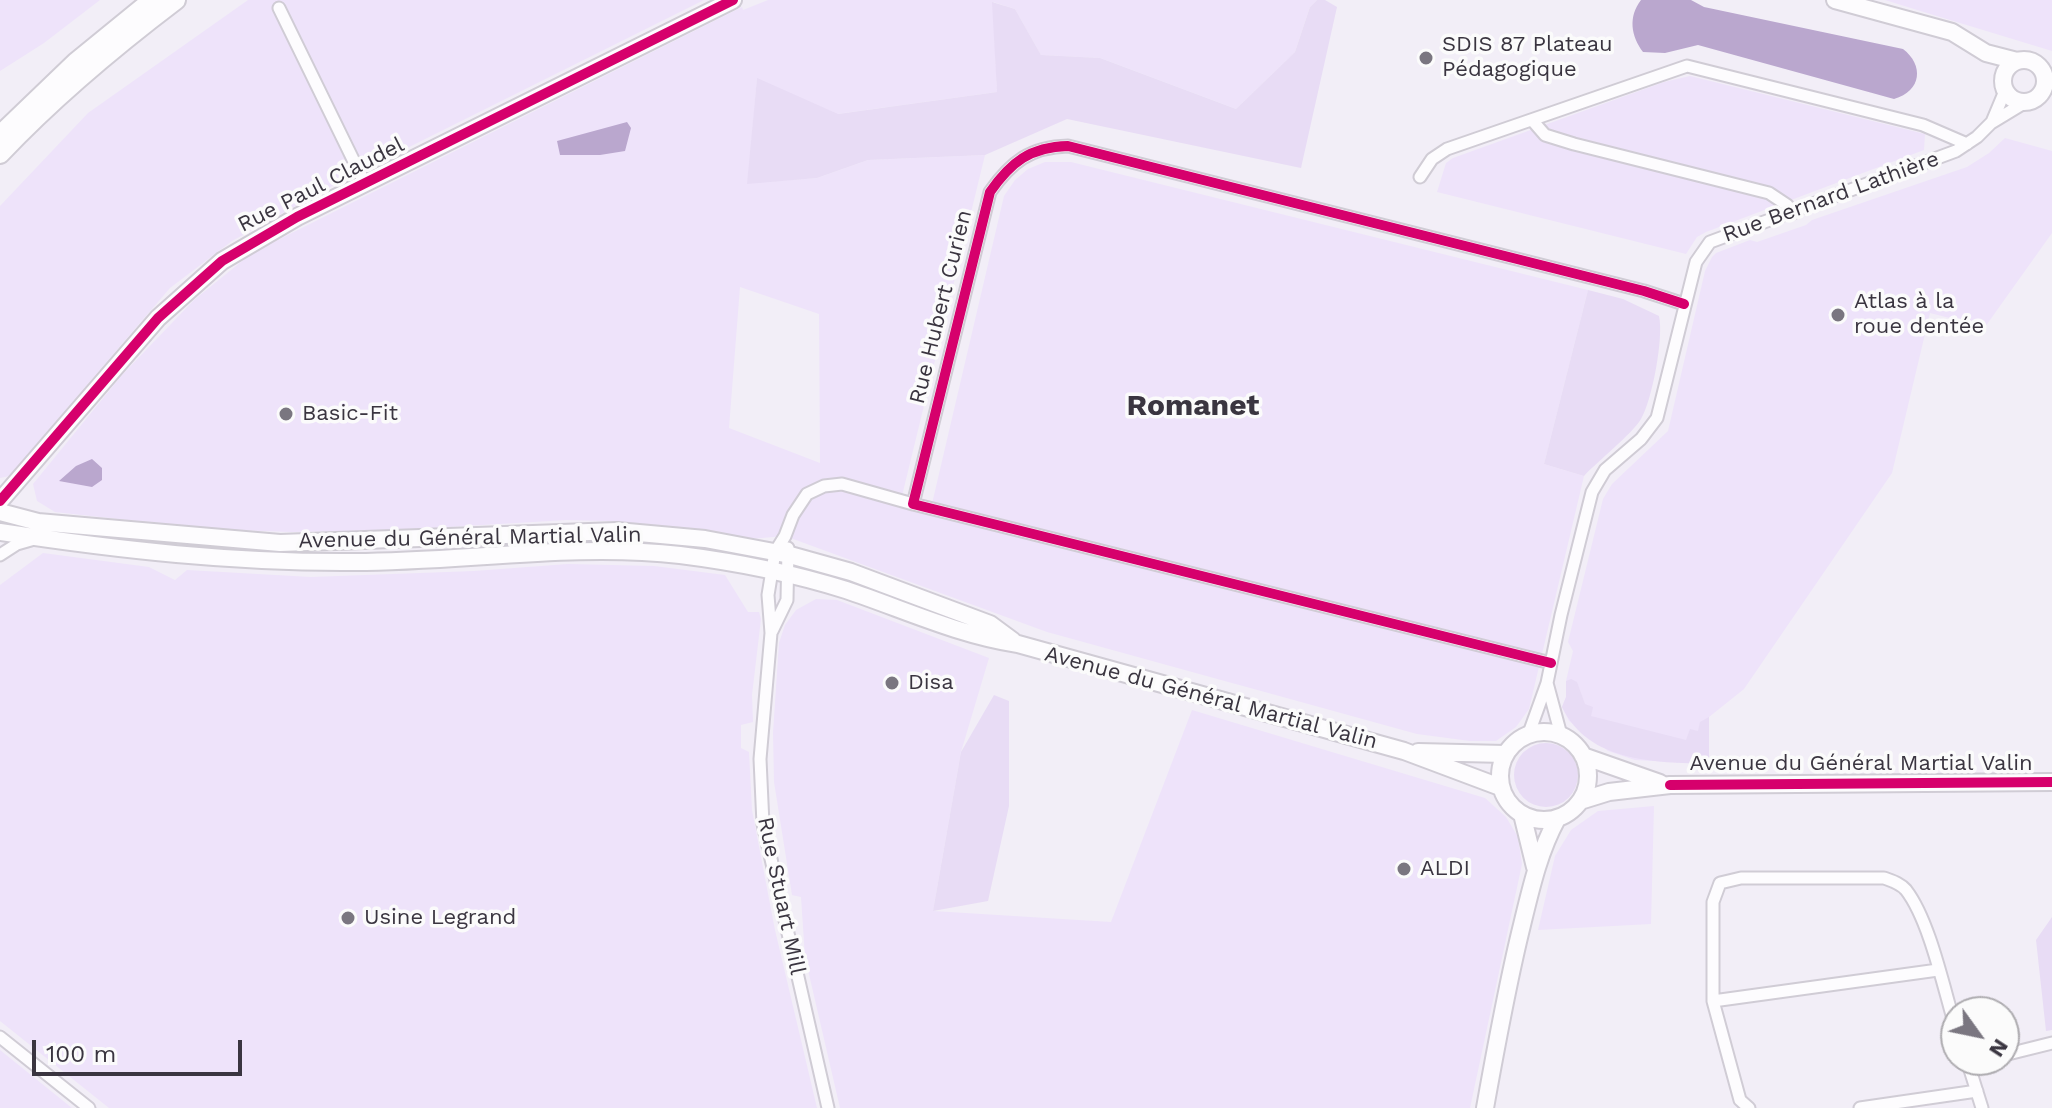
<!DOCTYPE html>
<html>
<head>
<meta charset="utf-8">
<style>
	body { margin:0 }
	#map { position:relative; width:2052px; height:1108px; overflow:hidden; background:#f2eef7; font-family:"Work Sans",sans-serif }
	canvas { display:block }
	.north { position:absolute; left:1940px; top:996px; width:80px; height:80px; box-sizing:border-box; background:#fbfbfb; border:2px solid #aeacb0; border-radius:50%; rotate:123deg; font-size:22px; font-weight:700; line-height:32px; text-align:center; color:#3a3540 }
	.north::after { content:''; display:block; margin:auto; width:28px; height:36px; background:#7a7680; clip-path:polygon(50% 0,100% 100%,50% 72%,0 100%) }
	.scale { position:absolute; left:32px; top:1040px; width:210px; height:36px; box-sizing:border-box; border:4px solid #3a3540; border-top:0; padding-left:10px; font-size:24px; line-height:28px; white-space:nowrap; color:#3a3540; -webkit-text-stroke:6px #fbfbfb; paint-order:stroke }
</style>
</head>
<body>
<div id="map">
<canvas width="2052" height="1108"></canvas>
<div class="north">N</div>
<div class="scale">100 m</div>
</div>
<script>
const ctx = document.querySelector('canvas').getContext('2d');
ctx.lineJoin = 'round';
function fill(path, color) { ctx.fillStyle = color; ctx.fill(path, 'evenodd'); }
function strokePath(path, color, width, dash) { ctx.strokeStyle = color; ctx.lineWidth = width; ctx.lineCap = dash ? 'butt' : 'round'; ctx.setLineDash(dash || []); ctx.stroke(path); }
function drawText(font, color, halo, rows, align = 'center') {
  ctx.font = font + ' "Work Sans",sans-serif'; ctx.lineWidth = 7; ctx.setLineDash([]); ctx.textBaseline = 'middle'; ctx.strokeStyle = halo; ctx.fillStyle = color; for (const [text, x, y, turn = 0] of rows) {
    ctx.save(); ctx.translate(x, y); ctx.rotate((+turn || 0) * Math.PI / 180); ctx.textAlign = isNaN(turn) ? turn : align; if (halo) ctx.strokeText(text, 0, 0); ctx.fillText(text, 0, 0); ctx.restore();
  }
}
const built = new Path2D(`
	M0,0H100L44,43L0,71Z
	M248,0H704L343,180L232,241L170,288L9,476L0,478V206L88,113Z
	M768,0H1317L1310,7L1295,52L1236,109L1100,58L1041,55L1015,9L993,2L997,92L837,114L757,79L748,183L817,178L868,160L985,155L901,500L931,508L1004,196L1015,180L1028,169L1045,162H1071L1588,290L1544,464L1584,476L1529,709L1516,727L1496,741H1470L1417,734L1047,632L785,536L738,540L607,521L567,520L397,530L291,532L208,529L55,512L37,501L33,484L122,375L194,300L252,253L742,7L743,10ZM740,287L819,314L820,463L729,428Z
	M1885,0H2052V51L1914,9Z
	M1690,76L1925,134L1924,150L1706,232L1697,237L1686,254L1437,192L1446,163L1453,158L1664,82Z
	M2005,138L2052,151V233L1985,327L1930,313L1892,473L1744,689L1709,717V764L1635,760L1608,751L1569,721L1562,707L1566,697V681L1573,651L1568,642L1603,499L1612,484L1668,431L1705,271L1712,257L1716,253L1750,240L1757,242L1806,225L1812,220L1967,167L1989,153Z
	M43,553L149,567L175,580L187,570L311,577L474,571L568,564L654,566L725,575L748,612H759L761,619L752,695L753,722L741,725V748L749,752L752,810L775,930L817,1108H109L0,1021V585Z
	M816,599L837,600L989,658L961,752L933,911L1111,922L1192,710L1485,798L1506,817L1518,837L1522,864L1470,1108H840L805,957L801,897L792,895L774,782L773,733L779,643L785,625L796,610Z
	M1654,806L1651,924L1538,930L1555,856L1571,830L1598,811Z
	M0,1050L72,1108H0Z`);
const green = new Path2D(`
	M1317,0H1325L1337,7L1301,168L1067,119L985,155L868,160L817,178L747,184L757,78L838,114L997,92L992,2L1015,9L1041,55L1100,58L1236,109L1295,52L1310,7Z
	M1588,290L1623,299L1659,316C1664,337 1652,401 1641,419C1632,434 1598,461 1584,476L1544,464Z
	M1571,679L1577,682L1585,704L1593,707L1591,716L1686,740L1690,729L1698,731L1700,722L1709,717V764C1655,762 1589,763 1562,707L1566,697V681Z
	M994,695L1009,701V806L988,901L933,911L961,752Z
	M1514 775a32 32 0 1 1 64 0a32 32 0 1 1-64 0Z
	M2052,917V1030L2046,1031L2036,940Z`);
const water = new Path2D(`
	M1641,0H1691L1704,7L1903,49C1924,65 1922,91 1894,99L1698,45L1665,53L1643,52C1631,36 1628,17 1641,0Z
	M627,122L631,128L625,151L600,155H560L557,141Z
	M92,459L102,468V480L92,487L59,481L76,466Z`);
const street = new Path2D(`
	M279,8L365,184
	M1532,120L1545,135L1574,144L1769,193L1787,205L1793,213
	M1992,122L2005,91
	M1420,177L1432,159L1447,149L1687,66L1923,125L1967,144
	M0,555L17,544L31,540
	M772,631L787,600L788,548
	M1551,663L913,504L990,192C1011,162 1030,147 1068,146L1644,291L1684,304
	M1547,683L1561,735
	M1529,733L1547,683L1561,615L1592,492L1605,470L1641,439L1657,418L1696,262L1710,242L1956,151L1977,137L1991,123L2024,103
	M1713,1001L1938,970
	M0,1037L89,1108
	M2004,1055L2052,1043
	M1967,1060L1982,1108
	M828,1108L763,824L760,759L771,633L768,595L775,552L785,536L793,515L807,494L824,486L842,484L913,504
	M1749,1108L1740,1100L1713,1001V902L1720,883L1741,878H1884C1892,881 1900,883 1906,890C1930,921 1944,990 1956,1029
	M1860,1108L1977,1091`);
const secondary = new Path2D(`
	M1835,0L1952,32L1986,53L2017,61
	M2003 81a21 21 0 1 1 42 0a21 21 0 1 1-42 0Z
	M0,501L158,318L222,261L297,217L733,0
	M0,512L38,522L280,543L617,531L705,539L790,555L851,572L990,624L1013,641
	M0,532C118,550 235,563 355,562C463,562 572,543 680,555C736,562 792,573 846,590C903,609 958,635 1018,644L1404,751L1500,787
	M1500 776a44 44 0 1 1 88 0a44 44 0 1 1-88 0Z
	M1418,752L1505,754
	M1583,756L1660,783
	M1580,801L1609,792L1670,785L2052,782
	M1522,814L1535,867
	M1485,1108C1496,1047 1507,985 1522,925C1531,888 1539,852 1557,819`);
const primary = new Path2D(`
	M0,135L76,62L152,0
	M0,154C54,97 114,47 176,0`);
const cycleway = new Path2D(`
	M0,501L158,318L222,261L297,217L733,0
	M1551,663L913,504L990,192C1011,162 1030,147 1068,146L1644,291L1684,304
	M1670,785L2052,782`);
const markers = [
	[1426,58,8,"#7a7680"],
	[1838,315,8,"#7a7680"],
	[286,414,8,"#7a7680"],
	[892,683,8,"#7a7680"],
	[1404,869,8,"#7a7680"],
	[348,918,8,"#7a7680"]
];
const poiNames = [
	["SDIS 87 Plateau",1442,45],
	["Pédagogique",1442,70],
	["Atlas à la",1854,302],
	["roue dentée",1854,327],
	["Basic-Fit",302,414],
	["Disa",908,683],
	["ALDI",1420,869],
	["Usine Legrand",364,918]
];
const streetNames = [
	["Rue Paul Claudel",321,185,-27],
	["Rue Bernard Lathière",1831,197,-20],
	["Rue Hubert Curien",941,307,-76],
	["Avenue du Général Martial Valin",470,538,-1],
	["Avenue du Général Martial Valin",1211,698,15],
	["Avenue du Général Martial Valin",1861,764],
	["Rue Stuart Mill",781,896,78]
];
const districtNames = [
	["Romanet",1193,406]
];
fill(built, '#eee3fa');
fill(green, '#e8dcf5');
fill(water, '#baa7ce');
strokePath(street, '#d0ccd5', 15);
strokePath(secondary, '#d0ccd5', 20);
strokePath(primary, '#d0ccd5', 22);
strokePath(street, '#fdfcfe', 11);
strokePath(secondary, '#fdfcfe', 16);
strokePath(primary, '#fdfcfe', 18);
strokePath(cycleway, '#d6006c', 10);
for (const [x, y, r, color] of markers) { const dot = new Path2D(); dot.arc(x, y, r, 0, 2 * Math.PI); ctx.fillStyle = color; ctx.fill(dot); strokePath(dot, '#fbfbfb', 3); }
drawText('22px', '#3a3540', '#fbfbfb', poiNames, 'left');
drawText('22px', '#3a3540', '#fbfbfb', streetNames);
drawText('bold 30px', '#3a3540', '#fbfbfb', districtNames);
</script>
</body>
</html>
